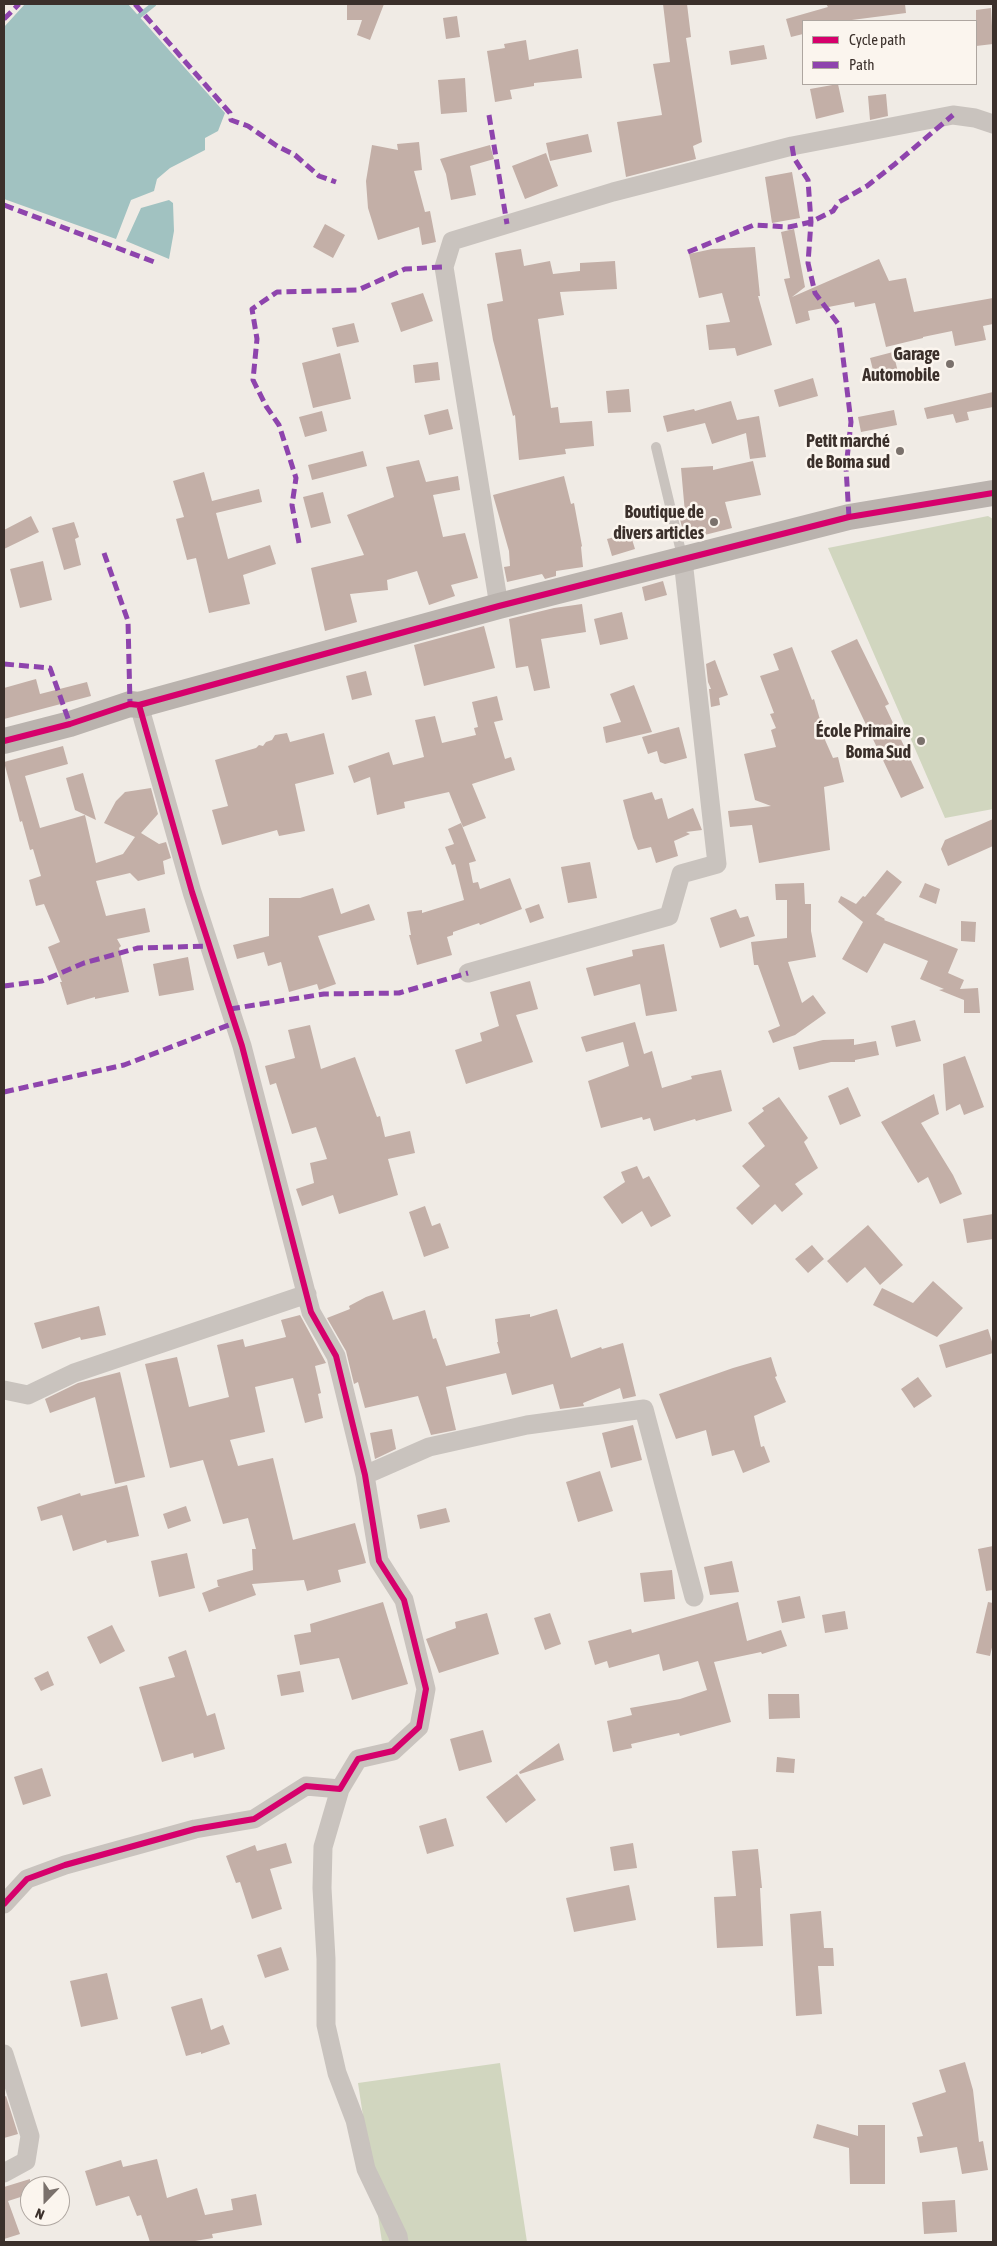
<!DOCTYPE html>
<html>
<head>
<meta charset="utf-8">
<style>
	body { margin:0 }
	#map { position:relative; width:997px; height:2246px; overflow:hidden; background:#f0ebe5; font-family:"Asap Condensed",sans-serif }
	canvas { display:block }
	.frame { position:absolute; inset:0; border:5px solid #3b302b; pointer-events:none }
	.legend { position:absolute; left:802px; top:20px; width:175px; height:65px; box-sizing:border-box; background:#fbf5ee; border:1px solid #aea6a0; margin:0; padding:6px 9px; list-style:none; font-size:15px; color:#3b302b }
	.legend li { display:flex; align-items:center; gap:10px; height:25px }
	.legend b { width:25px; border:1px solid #aea6a0 }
	.north { position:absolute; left:20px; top:2176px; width:50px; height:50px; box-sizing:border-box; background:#fbf5ee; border:1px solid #aea6a0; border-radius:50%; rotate:202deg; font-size:14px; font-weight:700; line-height:20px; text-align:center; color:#3b302b }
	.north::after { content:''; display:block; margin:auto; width:18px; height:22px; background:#7a716c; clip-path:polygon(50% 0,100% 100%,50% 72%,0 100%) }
</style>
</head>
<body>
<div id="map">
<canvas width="997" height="2246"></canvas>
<div class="frame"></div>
<ul class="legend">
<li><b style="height:6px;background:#d6006c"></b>Cycle path</li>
<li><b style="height:6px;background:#8e44ad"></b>Path</li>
</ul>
<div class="north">N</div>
</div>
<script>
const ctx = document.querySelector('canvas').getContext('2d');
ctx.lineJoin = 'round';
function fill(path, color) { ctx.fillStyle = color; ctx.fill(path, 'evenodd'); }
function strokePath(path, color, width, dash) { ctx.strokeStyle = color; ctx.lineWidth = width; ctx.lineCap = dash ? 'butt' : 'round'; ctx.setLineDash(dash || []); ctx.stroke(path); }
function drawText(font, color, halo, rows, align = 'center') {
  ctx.font = font + ' "Asap Condensed",sans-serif'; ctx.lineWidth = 5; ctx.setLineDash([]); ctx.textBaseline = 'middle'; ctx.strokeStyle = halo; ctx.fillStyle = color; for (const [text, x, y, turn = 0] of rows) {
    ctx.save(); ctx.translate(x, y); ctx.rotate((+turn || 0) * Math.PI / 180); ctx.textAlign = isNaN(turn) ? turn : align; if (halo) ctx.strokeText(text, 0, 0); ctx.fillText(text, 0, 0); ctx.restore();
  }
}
const green = new Path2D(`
	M988,516L993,519V809L945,818L828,548Z
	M500,2063L527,2242H382L358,2083Z`);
const water = new Path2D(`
	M25,4H128L225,113L218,131L205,138V150L170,168L157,179L154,191L131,200L116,239L4,199V27Z
	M169,200L173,203L174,231L169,259L126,241L141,208Z`);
const stream = new Path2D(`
	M139,16L154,4`);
const building = new Path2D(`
	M347,4H384L370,40L357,35L362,20H347Z
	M663,4H687L691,37L686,38L702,142L693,146L696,159L626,177L617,122L662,115L653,64L670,62Z
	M826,4H905L906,13L844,21H803V34L791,37L786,19L828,7Z
	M991,8L993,44L976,46V10Z
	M457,16L460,37L446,39L443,18Z
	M526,40L529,60L578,49L582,78L534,83V86L510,90L512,99L495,102L487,51L505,48L504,44Z
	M764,45L767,59L731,65L729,51Z
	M465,78L467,112L441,114L438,80Z
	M838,84L844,112L816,119L810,89Z
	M886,94L888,116L870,120L868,96Z
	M588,134L592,152L550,161L546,143Z
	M419,142L422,170L414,171L425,212L430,211L436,242L422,245L419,227L378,240L368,208L366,181L372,145L398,150L397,144Z
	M490,145L494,159L470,166L476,195L451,200L446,174L440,159Z
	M546,153L558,186L525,199L512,166Z
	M792,172L800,218L772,223L765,177Z
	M325,224L345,235L333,258L313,247Z
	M794,229L805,287L792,297L879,259L889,281L906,278L914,312L993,298V324L983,326L986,340L955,346L952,331L923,337V338L886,347L875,303L855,307L854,302L808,311L810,320L796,324L784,279L790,278L781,232Z
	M755,247L760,296H758L772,345L737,356L735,348L709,350L706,325L730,322L722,293L699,298L689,254L712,249Z
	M521,249L524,266L550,261L553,274L580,271V263L615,261L617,289L560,292L564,315L538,319L551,408L558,407L560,423L592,421L594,446L565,449L566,454L519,460L515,415L513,416L493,340L487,304L503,301L495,253Z
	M423,293L433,321L401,332L391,303Z
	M354,323L359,342L337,347L332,328Z
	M893,352L899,376L876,382L870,358Z
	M340,353L351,399L313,408L302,363Z
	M438,362L440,380L415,383L413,365Z
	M813,378L818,396L779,407L774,390Z
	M629,389L631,412L608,413L606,391Z
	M993,392V407L967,412L969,420L956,423L953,414L927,419L924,408Z
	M731,401L737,420L759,416L766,457L750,459L746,433L712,444L705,423L667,432L663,416L694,409L695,411Z
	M448,409L453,429L429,435L424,415Z
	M894,410L897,425L861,432L858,417Z
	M322,411L327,431L305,437L299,417Z
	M363,451L367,466L312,480L308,465Z
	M419,460L426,482L458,476L460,490L433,495L443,537L465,533L478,578L451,585L455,596L429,605L417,571L387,580L388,590L350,594L357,622L325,631L311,568L364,555L347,515L394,497L386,467Z
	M753,461L761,495L725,502L732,528L685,540L679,515L685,513L681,468L713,466V470Z
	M204,472L212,501L259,489L262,502L216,513L228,559L270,545L276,564L243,575L250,604L209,613L196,558L187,560L176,519L184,517L173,481Z
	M564,476L571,504L574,503L582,546L581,547L583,567L556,571V576L545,579L542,574L507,582L504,567L510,566L509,551L493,495Z
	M323,492L331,523L311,528L303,497Z
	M31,516L39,532L4,549V530Z
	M74,522L79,537L75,539L81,565L64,570L52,528Z
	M630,533L635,549L612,556L607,539Z
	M43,561L52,600L20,608L10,569Z
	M663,581L667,595L645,601L642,587Z
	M582,604L586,632L541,639L550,688L534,691L528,666L516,668L509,619L554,608Z
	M622,612L628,639L600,645L594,619Z
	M484,626L495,668L424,686L414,645Z
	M857,639L889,704L885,706L924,788L901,798L831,651Z
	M792,647L812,700L814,699L821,723L818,724L833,758L838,757L844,782L824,787L830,850L759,863L752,825L730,827L728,811L771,806L755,800L744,754L776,747L771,730L776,728L770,714L774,713L760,676L779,670L773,654Z
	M715,660L728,695L719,698L720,705L711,707L709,689H711L708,682L706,664Z
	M366,671L372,695L352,700L346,676Z
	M36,679L40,694L87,682L91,696L4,719V688Z
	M634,685L652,732L606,743L603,727L621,722L610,694Z
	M497,696L503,720L494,722L505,759L511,757L515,770L472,784L486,818L463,827L449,792L404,802L405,808L377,815L370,777L354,783L348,766L389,752L393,765L424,757L415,720L435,716L442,743L476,735L474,728L478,727L472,702Z
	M679,727L687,758L665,764L660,762L657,751L648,754L642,737Z
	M287,733L290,742L324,733L334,774L295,784L305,831L279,836L277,830L222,845L212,810L228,806L215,760L256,748L259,745L263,746L266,742L272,740L275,735Z
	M63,746L68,764L25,776L40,828L85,815L96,863L123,854L135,837L104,823L116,801L125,792L151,788L158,814L141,833L159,844L166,842L171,858L163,861L165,874L138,881L130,873L96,881L106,916L145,908L150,932L117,939L121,946L119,948L129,992L95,999V997L67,1005L60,982H62L48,947L60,942L44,904L36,906L29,880L41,876L33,849L30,850L22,821L20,822L4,762Z
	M83,773L96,820L75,810L66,778Z
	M652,792L655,800L662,798L668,819L693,808L702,830L686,832L690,834L674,841L678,856L656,863L651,847L638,850L633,838L623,800Z
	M993,819V846L948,866L941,849L945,840Z
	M461,823L476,861L469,863L473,883L478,882L480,889L510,878L522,909L480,925L479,923L453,932V935L447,937L452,955L417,965L409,935H411L407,912L422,910V913L464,900L455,864L452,865L445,847L454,844L448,829Z
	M590,862L597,898L568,903L561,867Z
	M887,870L902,882L876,914L885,919L884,920L958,949L948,973L964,980L960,989L978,988L980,1013H964V1000L939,990L944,989L920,979L928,961L884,943L867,973L842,959L863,922L838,902L841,896L856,904L863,896L865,897Z
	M804,883L805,904H811V931L816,957L788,962L802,1003L813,995L826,1013L795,1035L773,1043L768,1031L780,1026L758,965H754L751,942L787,938V900H776L775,884Z
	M925,883L940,889L936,904L919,897Z
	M333,888L341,914L369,904L375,920L318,936L336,984L319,990L317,984L289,992L281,962L268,966L264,952L237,959L233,945L269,936V898H300Z
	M539,904L544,918L530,923L525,909Z
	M736,909L740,918L748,916L755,936L720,948L710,918Z
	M961,921L976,922L975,942L961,941Z
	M664,944L677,1011L646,1016L640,984L594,996L586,968L633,956L632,950Z
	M188,957L194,990L159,996L153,964Z
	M530,981L538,1009L516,1015L533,1062L466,1084L455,1050L482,1041L480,1033L499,1026L490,992Z
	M915,1020L921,1041L896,1047L891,1026Z
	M635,1022L644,1054L652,1051L662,1088L692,1079L691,1076L721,1070L732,1111L696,1121L695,1119L654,1131L650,1118L643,1120L642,1117L601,1128L588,1081L629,1066L623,1042L586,1052L581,1037Z
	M310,1025L321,1069L355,1057L377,1117L380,1116L385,1137L410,1131L415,1153L388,1159L398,1195L339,1214L333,1195L302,1206L296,1189L314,1183L310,1163L327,1159L316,1127L292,1134L276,1083L270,1085L265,1066L295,1058L288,1030Z
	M854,1039V1045L876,1041L879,1055L855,1060V1062H831L799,1070L793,1047L823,1040Z
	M965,1056L984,1107L964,1115L960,1104L946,1111L943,1064Z
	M848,1087L861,1116L840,1125L828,1096Z
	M934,1094L939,1114L921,1123L953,1175L962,1194L940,1204L928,1177L918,1183L881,1122Z
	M779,1097L808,1138L804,1142L818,1168L795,1184L803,1194L782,1212L775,1204L752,1225L736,1208L760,1186L742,1166L765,1146L748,1123L764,1111L762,1108Z
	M637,1166L643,1179L649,1176L671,1216L651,1227L642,1211L622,1224L603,1197L625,1182L621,1172Z
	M425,1206L432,1226L440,1223L449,1248L424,1257L409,1212Z
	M993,1214V1239L967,1243L963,1219Z
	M868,1225L903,1265L880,1285L865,1267L847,1283L827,1261Z
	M812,1245L824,1259L808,1273L795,1259Z
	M933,1281L963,1308L937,1337L873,1305L882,1288L913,1303Z
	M383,1291L393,1320L425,1310L433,1339L436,1338L446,1366L500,1353L497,1342H498L495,1319L530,1314V1317L557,1309L571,1358L601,1347L602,1349L623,1343L636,1396L623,1399L620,1388L583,1403L584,1406L560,1409L553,1384L512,1395L506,1373L446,1387L456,1430L431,1435L418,1396L365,1408L358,1382L354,1384L346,1351L327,1318L350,1309L349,1306L366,1297Z
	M99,1306L106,1335L81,1340L80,1337L42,1349L34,1323Z
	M300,1315L326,1363L315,1366L321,1393L318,1394L323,1418L305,1423L293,1378L255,1387L265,1432L230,1440L238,1466L273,1458L293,1540L355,1523L366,1563L338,1570L341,1582L307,1591L304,1580L252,1584L256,1595L209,1612L202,1593L220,1586H218L217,1580L253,1570L252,1549H256L248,1518L223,1524L203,1460L170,1468L145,1364L177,1357L189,1407L229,1397L217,1345L243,1339L245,1347L286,1337L281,1320Z
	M988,1329L993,1345V1353L946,1368L939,1345Z
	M771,1357L777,1376L775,1377L786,1402L754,1416L761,1447L764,1446L770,1462L743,1473L734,1450L712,1456L706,1430L676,1439L659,1394L733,1368Z
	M120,1372L145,1477L115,1484L95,1397L50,1413L45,1399L78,1383Z
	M918,1377L932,1396L914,1408L901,1389Z
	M633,1425L642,1460L611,1468L602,1433Z
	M392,1429L396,1449L375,1459L370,1433Z
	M600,1471L613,1511L578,1522L566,1482Z
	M127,1485L139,1536L107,1543L106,1540L73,1551L62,1515L41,1521L37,1507L80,1493L81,1496Z
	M186,1506L191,1521L168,1529L163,1514Z
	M446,1508L450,1522L420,1529L417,1515Z
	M993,1546V1590L986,1591L978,1549Z
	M187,1553L195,1588L159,1597L151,1561Z
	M732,1561L739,1592L710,1595L704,1567Z
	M672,1570L675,1599L644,1602L640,1573Z
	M800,1596L805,1618L782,1623L777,1601Z
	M383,1602L408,1684L352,1700L339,1658L300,1665L294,1635L311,1632L310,1624Z
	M738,1602L747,1641L781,1630L787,1646L762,1654L761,1652L714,1662L731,1722L680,1736L679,1733L631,1744L632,1748L613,1752L607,1721L632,1715L630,1708L680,1699L707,1690L698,1661L663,1671L659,1654L609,1668L607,1661L595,1665L588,1641L631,1629L632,1633Z
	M988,1602L993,1603V1643L990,1656L976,1653Z
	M845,1611L848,1629L825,1633L822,1615Z
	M487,1613L499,1654L439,1673L426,1639L456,1628L455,1622Z
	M550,1613L561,1644L545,1650L534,1618Z
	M112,1625L125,1651L100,1664L87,1637Z
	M186,1650L207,1716L215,1713L225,1749L194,1758L193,1753L162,1762L139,1687L175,1677L168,1657Z
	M48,1671L54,1685L41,1691L34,1678Z
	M300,1671L304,1692L281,1696L277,1675Z
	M768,1694H799L800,1718L769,1719Z
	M483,1730L492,1762L459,1771L450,1739Z
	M559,1743L564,1760L520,1774L519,1772Z
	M777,1757L795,1759L794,1773L776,1772Z
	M42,1768L51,1796L23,1805L14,1777Z
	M517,1774L536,1800L506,1823L486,1797Z
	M446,1818L454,1846L427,1854L419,1826Z
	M286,1843L292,1863L270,1869L282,1909L252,1919L240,1882L236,1883L226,1856L255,1845L257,1851Z
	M633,1843L637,1868L614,1871L610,1847Z
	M758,1849L762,1888H760L763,1946L717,1948L714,1897L736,1896L732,1851Z
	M629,1885L636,1920L574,1932L566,1898Z
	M821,1911L824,1948H833L834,1966H818L822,2014L796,2016L790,1914Z
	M281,1947L289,1970L265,1978L257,1955Z
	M107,1973L118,2019L81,2027L70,1981Z
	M202,1998L211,2030L223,2025L230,2044L201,2054V2052L186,2056L171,2007Z
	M965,2062L973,2090L979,2142L983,2141L988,2170L962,2174L957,2147L920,2153L917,2137L923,2136L912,2103L946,2092L939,2070Z
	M6,2096L18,2134L4,2138V2097Z
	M817,2124L858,2136V2125H885V2184H850L849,2148L813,2138Z
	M157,2159L167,2198L197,2188L205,2215L233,2210L231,2199L256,2194L262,2225L212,2234L213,2238L189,2242H150L141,2215L137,2216L129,2196L96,2206L85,2171L121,2160L123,2167Z
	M30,2179V2194L8,2201L20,2234L4,2239V2187Z
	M955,2200L957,2232L924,2234L922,2202Z`);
const lane = new Path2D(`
	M656,447L683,560`);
const street = new Path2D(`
	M499,606L444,267L452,241L613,192L792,146L953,115L975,118L993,124
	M468,973L669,916L681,874L717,864L683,560
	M4,1390L28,1395L74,1373L307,1294
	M365,1475L429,1447L527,1425L644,1409L694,1597
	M340,1789L323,1847L322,1888L326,1959V2025L337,2073L355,2120L366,2169L398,2236L399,2242
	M4,1904L27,1879L65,1865L195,1829L254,1819L306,1786L340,1789L358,1759L393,1751L419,1727L426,1689L404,1600L379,1561L365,1475L336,1356L311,1312L242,1046L192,892L139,705
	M4,2054L30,2136L26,2161L4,2173`);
const secondary = new Path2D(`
	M4,741L70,724L130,704L139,705L499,606L849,517L993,493`);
const quiet = new Path2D(`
	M135,4L230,113L231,120L248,126L277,146L295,155L319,176L336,182
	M4,19L19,4
	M489,115L507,224
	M792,146L794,158L808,180L811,222L808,263L815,293L839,325L851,422L846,468L849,517
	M4,205L157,263
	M688,252L754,225L789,227L811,222L833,211L839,202L867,186L895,164L953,115
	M299,543L292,505L296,478L279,425L266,406L253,380L257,339L252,309L277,292L358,290L405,269L444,267
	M104,553L128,621L130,704
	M4,664L50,668L70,724
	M4,986L42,981L84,963L138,948L210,946
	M230,1009L324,994L399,993L468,973
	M4,1092L124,1065L234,1023`);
const cycleway = new Path2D(`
	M4,741L70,724L130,704L139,705L499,606L849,517L993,493
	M4,1904L27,1879L65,1865L195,1829L254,1819L306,1786L340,1789L358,1759L393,1751L419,1727L426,1689L404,1600L379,1561L365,1475L336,1356L311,1312L242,1046L192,892L139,705`);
const markers = [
	[950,364,5,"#7a716c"],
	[900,451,5,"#7a716c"],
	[714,522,5,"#7a716c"],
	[921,741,5,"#7a716c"]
];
const poiNames = [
	["Garage",940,354],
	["Automobile",940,375],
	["Petit marché",890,441],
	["de Boma sud",890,462],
	["Boutique de",704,512],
	["divers articles",704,533],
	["École Primaire",911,731],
	["Boma Sud",911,752]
];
fill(green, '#d1d6bf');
fill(water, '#a1c2c1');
strokePath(stream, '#a1c2c1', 5);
fill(building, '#c3afa7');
strokePath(lane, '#c9c3be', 10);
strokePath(street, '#c9c3be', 19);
strokePath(secondary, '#bab3ae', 26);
strokePath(quiet, '#8e44ad', 5, [10, 5]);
strokePath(cycleway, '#d6006c', 6);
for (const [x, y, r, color] of markers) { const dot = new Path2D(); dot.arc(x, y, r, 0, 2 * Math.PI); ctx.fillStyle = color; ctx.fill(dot); strokePath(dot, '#fbf5ee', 2); }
drawText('bold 18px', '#3b302b', '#fbf5ee', poiNames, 'right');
</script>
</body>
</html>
